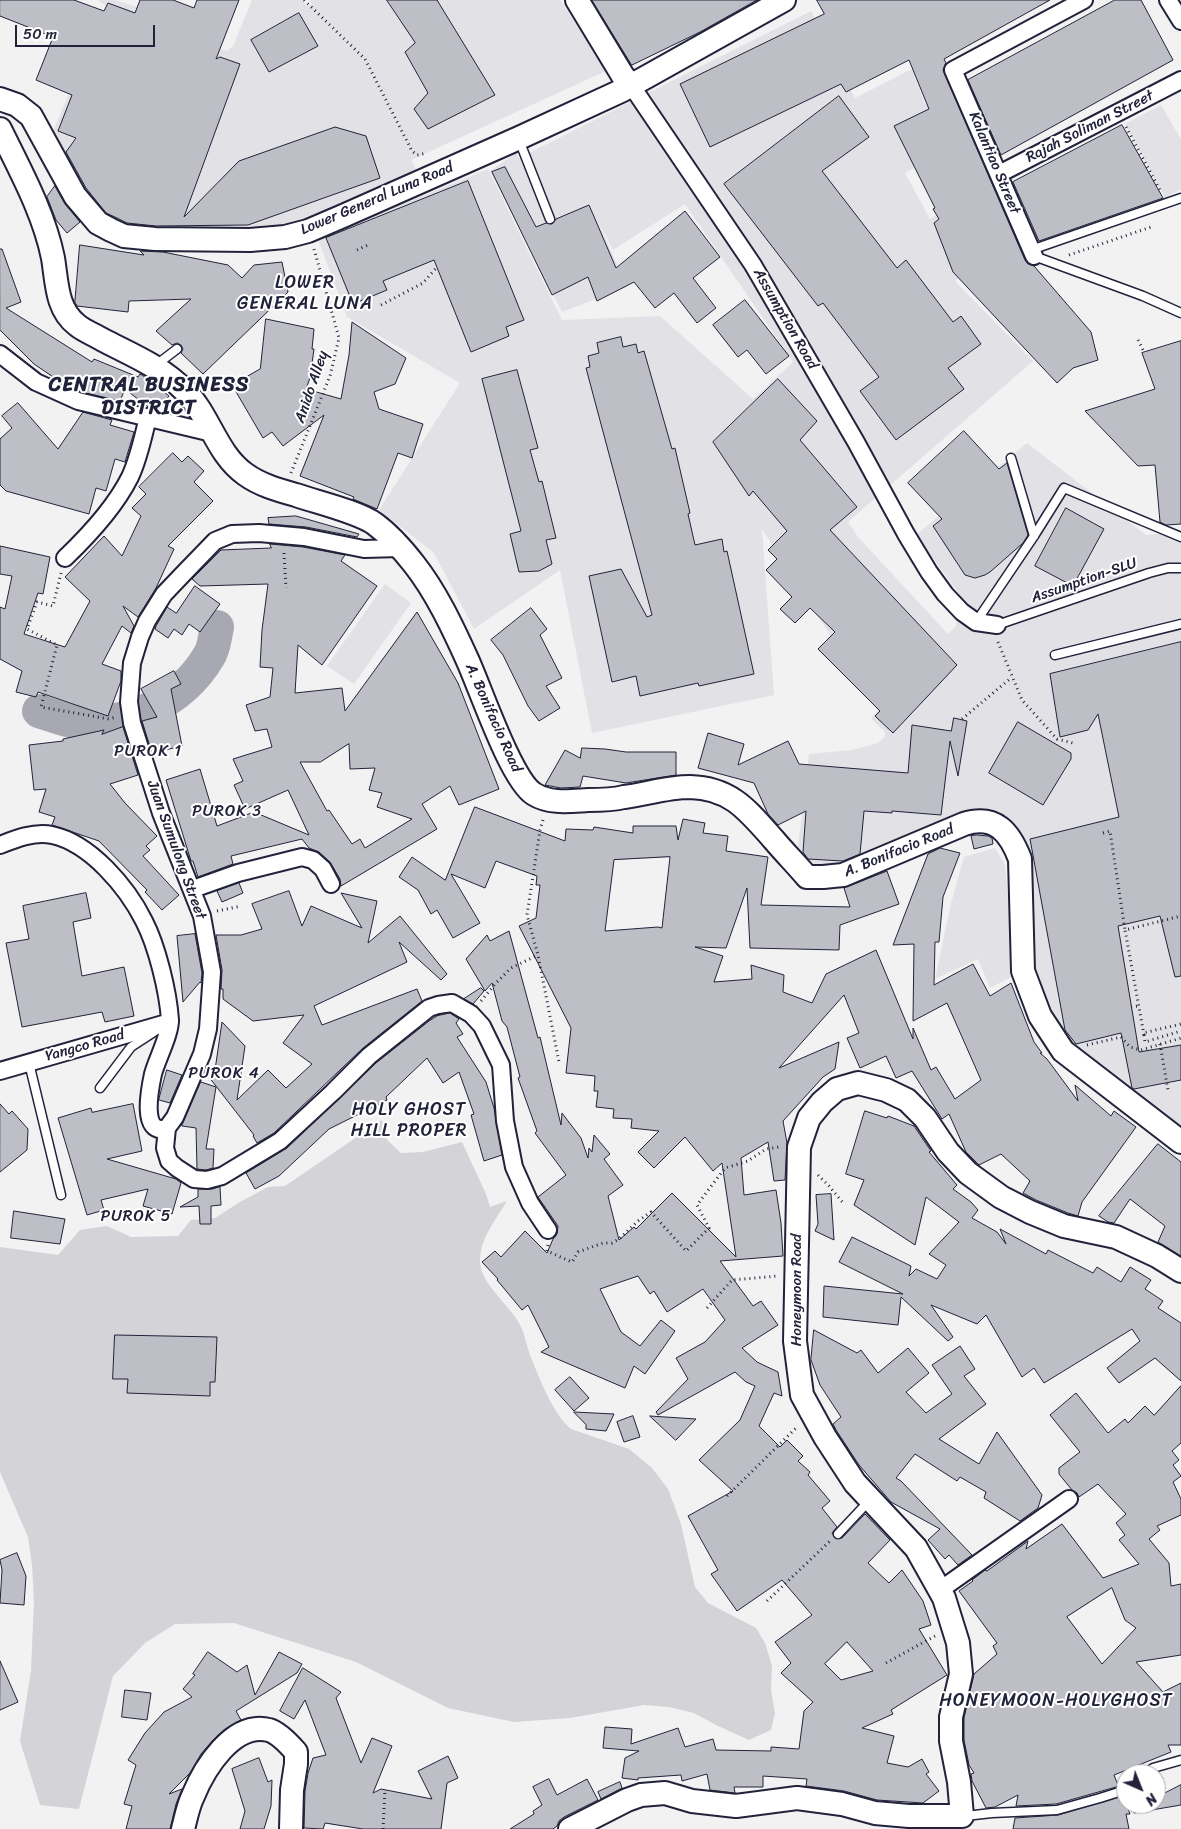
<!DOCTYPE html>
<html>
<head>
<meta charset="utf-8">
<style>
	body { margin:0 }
	#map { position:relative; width:1181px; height:1829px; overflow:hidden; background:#f2f2f3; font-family:Sriracha,sans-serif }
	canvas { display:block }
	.north { position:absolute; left:1116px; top:1764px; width:50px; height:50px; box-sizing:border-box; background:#fff; border:1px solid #a7a7b1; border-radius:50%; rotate:136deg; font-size:14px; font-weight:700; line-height:20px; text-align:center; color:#22223b }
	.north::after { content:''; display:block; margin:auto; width:18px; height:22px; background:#22223b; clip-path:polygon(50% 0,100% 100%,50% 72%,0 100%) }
	.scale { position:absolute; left:15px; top:25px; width:140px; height:22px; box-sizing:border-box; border:2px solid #22223b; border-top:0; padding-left:6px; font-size:15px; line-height:18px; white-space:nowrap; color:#22223b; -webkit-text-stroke:4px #fff; paint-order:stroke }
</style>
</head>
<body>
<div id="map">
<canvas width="1181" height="1829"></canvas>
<div class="north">N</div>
<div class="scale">50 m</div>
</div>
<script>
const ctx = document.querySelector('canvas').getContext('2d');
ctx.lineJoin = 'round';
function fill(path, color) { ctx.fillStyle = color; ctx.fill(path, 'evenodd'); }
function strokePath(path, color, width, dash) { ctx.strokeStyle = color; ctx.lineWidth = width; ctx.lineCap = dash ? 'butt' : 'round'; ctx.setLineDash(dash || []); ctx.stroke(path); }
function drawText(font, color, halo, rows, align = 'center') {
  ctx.font = font + ' Sriracha,sans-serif'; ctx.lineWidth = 4; ctx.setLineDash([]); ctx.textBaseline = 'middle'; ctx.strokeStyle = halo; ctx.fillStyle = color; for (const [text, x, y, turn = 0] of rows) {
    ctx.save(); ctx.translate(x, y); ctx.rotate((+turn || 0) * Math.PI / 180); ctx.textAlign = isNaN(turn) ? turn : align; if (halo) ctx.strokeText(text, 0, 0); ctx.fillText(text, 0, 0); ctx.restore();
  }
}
const built = new Path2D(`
	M98,0H115L147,10L144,22L227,51L233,46L252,0H302L307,6L312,4L309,0H560L606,69V71L411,160L416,170L288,232L156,235L101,220L49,141L106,6Z
	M811,11L855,98L912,69L925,104L957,90L977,134L905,173L930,219L993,174L1012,224L955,281L1033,361L848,522L858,537L948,634L956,626L960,595L916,535L1027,443L1146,535L1181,532V1125L1064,1050L1039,1005L1002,820L822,874L797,856L809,754L852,750L878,743L885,737V732L871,718L931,652L878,710L762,529L774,695L592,733L560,570L474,629L434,553L379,510L460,383L347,317L318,239L488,169L562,320L660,316L753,399L793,362L685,204L613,250L599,223L627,287L562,312L490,171L516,153L519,158Z
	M1161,105L1181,139V189L1165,198L1125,124Z
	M385,584L411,603L354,684L327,666Z
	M995,848L1005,865L1015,975L990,988L978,959L935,979L951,903L964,857Z`);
const green = new Path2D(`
	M382,1120L387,1140L401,1153L423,1152L462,1142L486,1194L490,1207L507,1201C496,1220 479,1239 480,1263C481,1283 509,1305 519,1323C524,1331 526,1343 529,1352C538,1375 552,1413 571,1429L629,1449L652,1468L668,1489L681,1524L695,1587L708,1603L756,1628L765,1643L772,1666L771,1690L775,1713L771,1730L749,1740L716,1725L694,1713L669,1707L644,1705L570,1718L514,1722L448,1708L356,1662L234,1623L175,1624L145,1643L113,1676L79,1809L40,1805L20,1741L31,1671L34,1602L32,1565L28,1537L0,1472V1247L58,1255L80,1230L107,1226L131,1237L178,1236L191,1220L215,1218L240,1202L268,1187L285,1186Z`);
const river = new Path2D(`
	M39,711C51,715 64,720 76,722C128,727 182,702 209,656C214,649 215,636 217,627`);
const building = new Path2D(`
	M0,0H74L104,11L108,3L135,13L140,0H173L194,8L197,0H239L216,59L220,57L240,64L184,217L239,161L335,127L366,136L380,178L248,225L156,226L127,223L117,218L106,213L86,188L66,152L76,138L58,131L72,95L36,80L53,37L0,16Z
	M387,0H437L495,95L428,129L414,109L428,93L405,52L415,43Z
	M592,0H757L700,32L632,65Z
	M817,0H1050L944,59L946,63L943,70L1025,260L1028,264L1034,266L1091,332L1098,360L1073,368L1057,383L953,272L934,223L939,219L933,209L935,208L894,126L929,109L909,60L846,92L841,84L710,147L680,84L824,14Z
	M1115,0H1141L1173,60L1001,155L968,80Z
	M299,13L318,46L269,72L251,40Z
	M839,96L869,137L822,171L897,268L906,260L953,322L961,316L981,344L948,368L964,389L896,440L860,391L879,377L823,303L818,306L724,184Z
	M1122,125L1163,198L1039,241L1013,182Z
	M505,167L536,227L546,223L552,224L556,219L589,205L616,268L685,211L720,257L693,278L716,308L697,323L674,293L655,308L634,282L597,301L588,277L552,295L492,172Z
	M468,181L524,320L506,327L509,336L471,352L434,260L383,281L387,290L353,304L326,238Z
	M55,186L65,204L80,222L67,233L56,220L47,197Z
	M80,245L144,255L140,251L163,252L228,265L242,278L254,265L282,262L288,292L203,374L181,353L183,349L181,345L177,343L172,345L156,331L191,299L129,301L128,312L77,306L75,303Z
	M0,249H2L21,302L6,308L92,362L94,359L138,377L140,374L142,375L169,396L158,410L148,407L125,389L120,401L81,392L62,383L34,364L0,330Z
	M745,300L789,356L766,374L747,350L738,357L713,325Z
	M266,319L314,329L312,349H314L310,378L306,389L341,399L349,355L352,322L406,358L395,384L374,392L379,409L423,424L412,458L398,453L377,509L353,499L354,497L300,476L324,415L283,446L272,432L263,438L232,385L260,369Z
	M621,337L623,347L636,344L638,353L644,351L672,449L675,448L690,513L688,514L695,545L722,539L724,552L727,551L754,674L699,686L698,683L640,696L636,676L612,682L589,576L621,569L647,617L652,615L586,368L590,367L588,356L599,353L597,343Z
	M1181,341V524L1166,525L1160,522L1155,465L1138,466L1085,411L1155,389L1142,353Z
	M517,370L538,448L530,450L539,482L542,481L556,538L546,540L552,564L539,571L519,572L510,534L521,531L482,379Z
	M778,379L817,421L800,440L857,507L830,530L957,665L893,733L875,716L880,711L818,649L835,632L810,608L795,623L780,609L792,597L766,570L777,559L768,550L787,531L753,491L749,496L713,442Z
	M18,403L58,449L83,412L112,420L110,425L134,432L125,462L115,459L106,491L96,488L89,514L6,491L0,485V439L12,428L2,416Z
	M964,431L999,469L1007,463L1028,535L1023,543L990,572L985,575L975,578L965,575L933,526L942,519L908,483Z
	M173,453L182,462L188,456L204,471L194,482L213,501L168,546L174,549L156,588L138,617L123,606L134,626L131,633L122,626L102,664L121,671V681L108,716L38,692L36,697L16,692L22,671L0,659V607L5,609L12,576L0,574V546L50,557L43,594L38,593L24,634L65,647L90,601L65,577L104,536L122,556L141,516L132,508L146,494L139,487Z
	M1066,508L1104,529L1073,586L1035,566Z
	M296,516L359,534L357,537L306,527L269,524L268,518Z
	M270,544L303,547L345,555L341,561L377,586L322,665L298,645L295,693L342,688L345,711L417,612L458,683L499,789L459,805L450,786L422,804L437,829L341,886L340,879L330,862L319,852L309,848L302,839L231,856L233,864L198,877L193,861H191L166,780L200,769L217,826L254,812L309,835L288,790L245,809L234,785L243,781L233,759L272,747L267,729L255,731L246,705L270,697L273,668L260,667L262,630L268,584L200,586L192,579L221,550L271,548ZM349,744L350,769L375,768L369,790L382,793L377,807L412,819L365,848L360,839L352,844L329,810L327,811L300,762H320Z
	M195,586L220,604L200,632L189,624L182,635L174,629L168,638L155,629L156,626L167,607L176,613Z
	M531,608L547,629L540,635L562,678L546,686L560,708L539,721L528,706L503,655L491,640Z
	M1181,642V976L1175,977L1160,916L1118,926L1139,1052L1181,1045V1080L1134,1089L1132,1088L1121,1033L1076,1044L1065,1030L1030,839L1119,817L1098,714L1088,730L1060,737L1050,674Z
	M174,671L181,684L171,689L182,746L152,753L142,721L157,717L141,689Z
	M954,718L967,721L958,776L950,741L941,815L892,811V813L864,811L860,854L843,861L808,859L803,852L806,811L778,825L768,814L754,783L698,768L708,733L744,744L738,765L788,741L799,764L908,773L912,725L951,731Z
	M1018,722L1071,753V759L1043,805L989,773Z
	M123,727L138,775L110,784L125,803L157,836L146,846L150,850L143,856L179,895L162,910L145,892L147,890L99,841L52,825L55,817L39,812L46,789L34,790L29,745L63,741V739L104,730L102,734Z
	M582,748L605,749L626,752H676V775L626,783L583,776L580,787L561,788L545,785L565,750L580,758Z
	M475,807L565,841L566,829L593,830L594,827L633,833V826H676L678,840L683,819L705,823L703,833L728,836L726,851L768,857L761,905L850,907L844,888L887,871L899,904L840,925L839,950L750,948L747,888L726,948L695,947L723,956L714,982L752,979L751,965L784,975L783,992L812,1003L826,974L876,950L913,1039V1028L931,1070L936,1067L955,1099L981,1080L947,1003L913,1021L914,944L893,945L928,854L940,848L960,853L943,897L939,942H935L934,985L973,964L990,996L1011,983L1034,1042L1042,1053H1040L1047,1059L1078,1101L1075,1085L1111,1116L1114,1111L1136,1127L1082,1202L1078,1216L1068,1213L1036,1200L1023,1193L1030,1181L1001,1154L979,1165L966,1152L949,1114L942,1119L912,1071L896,1078L886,1056L860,1068L847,1038L859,1033L844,995L779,1068L839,1042L835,1069L823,1077L783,1121L787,1143L785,1180L774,1181L768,1142L741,1158L744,1195L776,1190L781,1223L783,1256L720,1261L753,1306L761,1301L778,1325L742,1348L757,1362L778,1372L782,1396L774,1393L759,1426L780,1447L787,1440L803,1456L798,1461L810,1472L808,1475L830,1501L822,1508L837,1527L832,1533L835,1538H842L865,1514L890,1540L868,1563L889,1583L902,1570L923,1601L931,1625L919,1629L947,1675L891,1710L893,1714L862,1728L894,1736L887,1763L908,1767L922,1759L929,1772L926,1774L939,1791L923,1803L877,1800L844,1791L806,1786L807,1779L763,1776V1787H734L735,1793L710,1790L707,1774L682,1781L681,1775L638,1778V1780L622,1778L625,1758L639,1751L603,1748L605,1727L632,1729L631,1744L678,1728L685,1747L713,1739L716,1750L771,1751V1747L799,1749L804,1711L813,1702L781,1673L791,1663L775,1642L812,1615L782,1580L737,1611L711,1574L718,1570L688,1516L733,1491L699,1460L740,1420L755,1386L746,1382L735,1372L658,1415L656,1412L688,1379L676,1358L705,1342L725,1320L703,1289L667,1312L654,1291L650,1294L638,1276L600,1289L621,1332L640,1346L661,1320L675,1331L645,1374L634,1366L625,1388L541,1352L549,1347L528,1305L522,1310L497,1280L498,1279L482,1262L495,1251L501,1257L525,1231L547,1253L553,1239L557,1234L558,1226L538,1197L566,1175L535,1133L537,1131L518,1078L520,1077L507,1027L502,1021L492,983L485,991L466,959L487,935L490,941L509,931L538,1038L540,1037L561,1125L562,1113L581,1138L588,1158L589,1148L592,1152L594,1135L610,1154L604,1159L623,1185L608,1196L619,1240L634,1227L636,1229L672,1193L736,1257L722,1163L713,1171L685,1137L654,1168L638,1152L659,1131L631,1128L632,1119L613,1118L614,1109L596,1107L598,1091H594L595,1076L566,1073L571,1028L519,926L536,918L540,885H536L537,876L496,861L485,888L451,874L480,923L453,938L437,910L431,914L418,890L399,877L412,857L445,880ZM670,857L662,928L658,927L605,931L614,860ZM847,1642L873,1671L841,1680L825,1664Z
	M977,835L988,836L992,838L993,844L974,849L971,836Z
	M239,883L243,893L222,902L217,891Z
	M289,891L302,926L311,906L362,928L341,893L377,901L368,943L400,916L447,974L441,980L399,942L407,962L314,1006L322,1025L417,989L422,1001L363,1048L274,1133L257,1143L253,1136L254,1135L205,1072L207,1067L215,1070L222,1022L245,1046L237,1100L268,1070L286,1088L312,1064L283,1043L304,1015L253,1021L223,999V989H221L222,970L216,935H241L262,929L252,904Z
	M86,893L91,918L73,922L82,976L124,967L134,1016L105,1022L102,1012L22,1027L6,943L29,939L23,906Z
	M195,934L202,973L201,983L200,982L183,1002L177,936Z
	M481,988L484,991L473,1004L464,999Z
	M450,1013L459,1019L456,1023L463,1034L457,1037L486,1082L494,1108L502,1155L484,1161L471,1115L474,1114L459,1072L443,1083L427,1058L386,1097L387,1100L329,1129L279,1176L255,1189L246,1173L287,1148L376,1063L429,1021L437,1016Z
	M167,1070L182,1075L170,1103L159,1100Z
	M201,1082L216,1087L206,1149H214L213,1168L206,1170L197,1169L196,1128L182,1126Z
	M0,1104L9,1114L12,1111L28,1129L27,1150L0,1172Z
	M133,1104L142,1151L107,1159L176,1179L181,1183L172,1214L143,1206L148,1189L101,1200L104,1210L87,1215L58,1118L91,1108L92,1112Z
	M865,1111L887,1118L888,1116L914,1126L931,1151L929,1152L957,1185L953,1189L971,1202L978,1210L972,1218L997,1232L1006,1244L1000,1229L1046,1254L1048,1250L1093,1273L1097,1267L1121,1282L1130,1267L1151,1280L1145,1289L1163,1301L1158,1308L1181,1323V1381L1155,1358L1119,1383L1107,1368L1140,1341L1132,1329L1044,1383L1034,1368L1022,1377L986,1315L977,1324L931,1305L953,1337L948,1341L901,1297L898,1325L823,1317L824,1286L903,1294L839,1262L852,1237L911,1266L909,1276L916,1269L937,1279L946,1265L929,1254L959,1222L926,1197L915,1245L854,1205L864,1180L846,1174Z
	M1158,1144L1181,1162V1256L1158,1242L1165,1226L1130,1199L1114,1223L1108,1222L1099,1216Z
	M220,1187L221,1205L211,1206V1224H200L199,1206L180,1207L198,1197V1189H212Z
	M831,1194L834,1240L815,1231L818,1224L816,1195Z
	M14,1211L65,1219L60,1244L11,1238Z
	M814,1330L857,1353L861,1350L878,1373L908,1348L929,1373L906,1392L926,1413L952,1394L932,1365L960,1346L975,1369L964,1376L986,1404L939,1439L979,1464L997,1432L1042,1495L1038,1508L1020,1521L984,1498L986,1492L960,1477L957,1481L915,1454L896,1478L901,1481L972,1555L958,1565L949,1555L945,1559L928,1540L940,1529L891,1502L859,1465L836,1430L833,1424L841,1417L820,1385L811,1360Z
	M115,1335L217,1337L215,1382H210V1396L127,1393L128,1379H113Z
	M570,1377L589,1398L574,1411L555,1390Z
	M1181,1386V1443L1172,1451L1179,1460L1173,1465L1181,1476L1173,1482L1181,1499V1515L1157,1526L1160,1530L1149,1539L1169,1563L1171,1586L1181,1584V1655L1136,1662L1163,1692L1181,1683V1745H1168L1171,1752L1114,1775L1118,1785L1116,1787L1056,1804L1016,1806L1018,1795L995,1807L986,1808L972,1781L971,1774L974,1773L969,1765L964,1740V1718L974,1674L997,1654L993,1646L997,1643L959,1591L973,1581L972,1580L985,1570L987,1571L1028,1541L1026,1549L1062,1524L1103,1578L1139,1564L1119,1540L1125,1535L1116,1523L1126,1514L1098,1484L1079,1497L1077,1493L1072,1490L1059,1474V1468L1080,1452L1050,1415L1076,1393L1108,1433L1125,1419L1128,1423L1145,1406L1154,1415ZM1112,1588L1125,1620L1136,1628L1102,1664L1067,1617Z
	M574,1412L614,1414L606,1431L586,1429V1425Z
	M633,1416L640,1437L624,1442L617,1422Z
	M650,1416L696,1419L676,1440Z
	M17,1553L26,1576L24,1605L0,1603L2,1570L0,1560Z
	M208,1652L237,1672L247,1665L255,1695L279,1652L302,1664L297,1673L236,1711L241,1720L225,1729L213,1740L201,1754L190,1773L169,1794L182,1789L176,1804L170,1829H126L132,1806L124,1804L136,1765L128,1760L145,1733L164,1712L192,1697L183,1689L195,1675L193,1674Z
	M0,1661L18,1702L0,1710Z
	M303,1668L341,1692L336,1698L361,1763L372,1738L392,1746L373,1793L381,1789L432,1799L418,1771L448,1756L458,1778L447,1783L441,1829H363L325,1823L323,1829L304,1828L305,1791L308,1773L313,1758L326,1755L305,1700L294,1719L280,1711Z
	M125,1690L151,1693L147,1720L122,1717Z
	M259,1758L268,1782L272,1780L271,1806L264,1829H240L245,1811L232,1769Z
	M549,1779L557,1795L587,1779L598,1800L564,1817L559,1821L557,1826L553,1829H510L534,1814L533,1811L542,1805L533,1787Z
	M620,1782L622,1788L601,1799L598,1792Z
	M1181,1785V1805L1134,1813L1133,1810L1144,1804H1156V1798Z
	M1123,1796L1130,1814H1126L1129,1829H1013L1015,1818L1058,1815Z`);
const path = new Path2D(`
	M304,0L365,59L412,151L417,155L427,153
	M1126,127L1161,192
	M357,250L370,244
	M1069,255L1154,226
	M381,305L423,283L437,267
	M1138,340L1143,350
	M291,473L330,376L339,338L314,249
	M284,553L286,588
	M61,573L53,606L37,602L27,629L57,645L41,707L109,719L116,717
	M998,642L1022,700L1057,739L1073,743
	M962,719L1011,678
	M543,820L540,830L527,915L538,955L559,1062
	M1103,833L1110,831L1125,930
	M217,911L241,906
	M481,1001L496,983L511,968L538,955
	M1131,1007L1138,1006
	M1144,1035L1125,930L1181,916
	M1144,1035L1145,1042L1181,1031
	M1144,1035L1143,1033L1181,1024
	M1160,1044L1168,1090
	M1087,1045L1121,1037L1130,1047L1141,1050L1181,1038
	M818,1175L829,1186L844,1204
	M548,1245L547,1251L572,1262L578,1252L603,1243H612L619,1239L638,1221L651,1212L686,1251L709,1228L697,1205L725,1168L748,1161L766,1149L779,1147
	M707,1308L732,1280L778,1276
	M727,1496L797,1427
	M767,1601L830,1541
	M886,1663L935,1636
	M383,1829L385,1790`);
const lane = new Path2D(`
	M519,140L550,219
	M1031,250L1181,198
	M1034,256L1143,296L1181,313
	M156,365L177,349
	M1011,458L1034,536
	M976,622L1034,536L1064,488L1181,537
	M997,625L1149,573L1168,568H1181
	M1055,655L1181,624
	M29,1063L61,1195
	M100,1088L131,1047L154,1032
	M838,1534L869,1501
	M1144,1774L1153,1768L1181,1760
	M965,1816L992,1813L1057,1810L1100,1798L1119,1792L1126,1786`);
const street = new Path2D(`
	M1168,0L1181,21
	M631,85L753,265L856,442L906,534L929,572L945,594L962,612L976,622L997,625
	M999,174L1181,80
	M1034,256L953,70L1084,0
	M0,354L36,382L78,401L212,433
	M65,558C88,536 116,505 130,477C139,458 143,437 148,417
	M0,845C15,839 35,831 52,835C90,843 127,887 144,921C157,946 168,991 170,1020C170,1035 157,1059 153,1074C150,1088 140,1137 167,1128
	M193,889L238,873L302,857L313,860L323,869L331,884
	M0,1071L170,1022
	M167,1128L175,1117L202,1054L208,1029L212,972L202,916L161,813L132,723L129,702L132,663L140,637L147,621L164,594L185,572L215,541L232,534L259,533L304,537L364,549L401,548
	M167,1128L165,1148L169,1161L177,1168L194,1179L207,1180L222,1176L280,1141L333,1092L369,1056L429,1008L438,1005L452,1003L471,1014L482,1026L501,1065L505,1121L514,1167L530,1203L548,1230
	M940,1590L1069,1499`);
const secondary = new Path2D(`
	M577,0L623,76L631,85
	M0,99L17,105L31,116L75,196L98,223L111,230L124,236L155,239L250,240L285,237L308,231L343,216L519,138L623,90L784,0
	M0,129C20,170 44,213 53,258C57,282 56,309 77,325C84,331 95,335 103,340C132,355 162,367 185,391C210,416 216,453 245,474C260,485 278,490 296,495C316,502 359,512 375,524C390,535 403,550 414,564C436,592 452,626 467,659C480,687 511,780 534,794C550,804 570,801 588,800C600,800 612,800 624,797C646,794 668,787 690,787C732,788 749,812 774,840C785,853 796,864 807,877H823L843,875L964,824C996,814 1010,833 1020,859L1023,971L1040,1016L1063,1051L1181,1142
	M183,1829C186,1818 188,1806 193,1796C204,1769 233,1721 269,1730C279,1733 289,1744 296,1752V1764L292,1790L291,1829
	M570,1829L627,1800L641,1795L665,1793L692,1801L736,1806L797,1798L842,1804L875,1813L909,1816H962L959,1782L951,1741V1717L961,1674L958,1643L944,1598L916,1548L855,1483L825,1437L802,1395L795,1341L799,1147L809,1118L822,1102L837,1089L858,1083L886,1090L907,1100L925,1118L948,1152L968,1173L1001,1197L1030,1212L1064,1226L1116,1237L1157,1256L1181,1271`);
const streetNames = [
	["Rajah Soliman Street",1090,127,-27],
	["Kalantiao Street",994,163,67],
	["Lower General Luna Road",377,199,-23],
	["Assumption Road",785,319,60],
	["Anido Alley",312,387,-71],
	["Assumption-SLU",1084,581,-19],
	["A. Bonifacio Road",493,718,66],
	["Juan Sumulong Street",176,850,70],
	["A. Bonifacio Road",899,851,-22],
	["Yangco Road",85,1046,-16],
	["Honeymoon Road",797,1290,-90]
];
const neighbourhoodNames = [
	["PUROK 1",148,752],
	["PUROK 3",227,812],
	["PUROK 4",224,1074],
	["PUROK 5",136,1217]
];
const quarterNames = [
	["LOWER",305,283],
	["GENERAL LUNA",305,304],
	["HOLY GHOST",409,1110],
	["HILL PROPER",409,1131],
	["HONEYMOON-HOLYGHOST",1056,1701]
];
const districtNames = [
	["CENTRAL BUSINESS",149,386],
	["DISTRICT",149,409]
];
fill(built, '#e2e2e6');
fill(green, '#d3d3d8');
strokePath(river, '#a8a8b2', 34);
fill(building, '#bebec6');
strokePath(building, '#22223b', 1);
strokePath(lane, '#22223b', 11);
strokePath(street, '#22223b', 20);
strokePath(secondary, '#22223b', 26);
strokePath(path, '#22223b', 3, [1, 4]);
strokePath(lane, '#fff', 8);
strokePath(street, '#fff', 16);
strokePath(secondary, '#fff', 22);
drawText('15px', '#22223b', '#fff', streetNames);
ctx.letterSpacing = '1px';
drawText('16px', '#22223b', '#fff', neighbourhoodNames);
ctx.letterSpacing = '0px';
ctx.letterSpacing = '1px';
drawText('18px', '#22223b', '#fff', quarterNames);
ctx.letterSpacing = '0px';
ctx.letterSpacing = '1px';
drawText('bold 20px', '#22223b', '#fff', districtNames);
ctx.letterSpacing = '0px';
</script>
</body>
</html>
